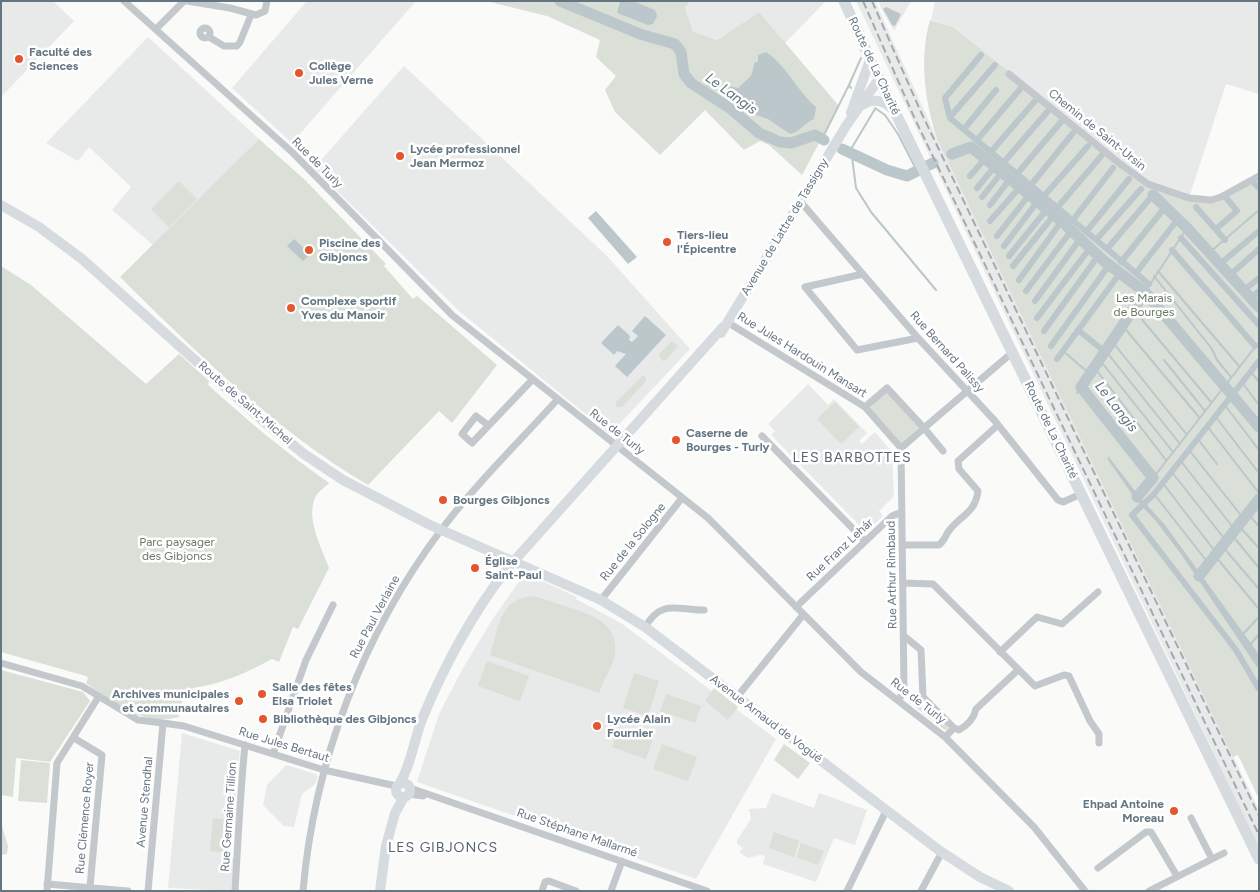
<!DOCTYPE html>
<html>
<head>
<meta charset="utf-8">
<style>
	body { margin:0 }
	#map { position:relative; width:1260px; height:892px; overflow:hidden; background:#fafaf8; font-family:Figtree,sans-serif }
	canvas { display:block }
	.frame { position:absolute; inset:0; border:2px solid #657683; pointer-events:none }
</style>
</head>
<body>
<div id="map">
<canvas width="1260" height="892"></canvas>
<div class="frame"></div>
</div>
<script>
const ctx = document.querySelector('canvas').getContext('2d');
ctx.lineJoin = 'round';
function fill(path, color) { ctx.fillStyle = color; ctx.fill(path, 'evenodd'); }
function strokePath(path, color, width, dash) { ctx.strokeStyle = color; ctx.lineWidth = width; ctx.lineCap = dash ? 'butt' : 'round'; ctx.setLineDash(dash || []); ctx.stroke(path); }
function drawText(font, color, halo, rows, align = 'center') {
  ctx.font = font + ' Figtree,sans-serif'; ctx.lineWidth = 5; ctx.setLineDash([]); ctx.textBaseline = 'middle'; ctx.strokeStyle = halo; ctx.fillStyle = color; for (const [text, x, y, turn = 0] of rows) {
    ctx.save(); ctx.translate(x, y); ctx.rotate((+turn || 0) * Math.PI / 180); ctx.textAlign = isNaN(turn) ? turn : align; if (halo) ctx.strokeText(text, 0, 0); ctx.fillText(text, 0, 0); ctx.restore();
  }
}
const built = new Path2D(`
	M1,1H53L74,21L1,97Z
	M307,1H416L292,143L232,88Z
	M690,1H826L785,43L759,12L717,40L693,33L685,8Z
	M856,1H875L937,139L1259,810V848Z
	M879,1H911L894,31L880,6Z
	M935,1H1259V94L1226,84L1189,198L1147,181L953,27L931,20Z
	M148,37L259,139L153,245L112,210L131,187L89,147L78,161L46,143Z
	M404,66L607,256L690,349L610,434L459,311L314,168Z
	M808,384L828,405L834,399L867,433L859,441L862,444L875,432L892,452L894,496L879,511L883,516L866,532L771,435L775,431L768,424Z
	M525,573L577,597L576,599L621,623L776,739L696,879L417,782L439,714L463,668L492,620Z
	M182,733L240,751L230,857L235,859L232,891L168,888Z
	M286,765L316,774L318,777L315,784L302,794L294,827L284,826L263,805L267,785Z
	M772,793L814,808L819,793L867,810L855,845L834,838L816,882L763,864L765,856L760,855L748,858L739,852L743,848L737,844V840L751,819L749,809L766,808Z`);
const green = new Path2D(`
	M486,1H690L685,8L693,32L717,40L759,12L839,106L802,175L769,145L760,141L744,150L705,110L660,155L615,112L605,90L616,76L596,57L600,40L547,16Z
	M930,20L953,27L1147,181L1187,197L1211,200L1259,174V799L1238,755L1233,757L937,139C925,102 919,58 930,20Z
	M259,139L305,180L386,264L384,266L413,299L417,296L497,365L452,423L439,411L368,485C275,430 197,353 120,277Z
	M179,181L197,199L169,227L151,209Z
	M1,266L31,285L146,384L179,354L209,381L208,385C247,420 286,453 329,483C324,488 316,493 314,500C307,521 322,549 329,568L298,629L293,627L279,662L272,659C246,673 222,684 193,688L182,701L179,717C142,727 115,703 86,683L88,678L86,676L1,652Z
	M672,341L678,346L666,360L662,361L659,354Z
	M643,375L646,378V381L622,407H616V402Z
	M886,392L919,427L901,443L870,408Z
	M835,402L859,427L841,444L817,419Z
	M532,596C543,598 554,603 565,606C589,614 619,622 615,654C614,664 603,680 599,693L490,655C499,630 498,599 532,596Z
	M487,661L529,676L520,701L478,686Z
	M1,670L83,692L90,701L50,762L16,758L13,797L1,795Z
	M634,673L659,681L648,716L623,708Z
	M714,688L738,707L728,720L705,701Z
	M666,694L701,706L695,723L660,711Z
	M920,700L923,702L920,706L943,725L946,723L948,729L945,730L914,706L913,704Z
	M619,727L653,739L646,759L612,747Z
	M662,744L697,757L688,781L653,769Z
	M784,744L810,763L798,779L774,760Z
	M21,760L50,763L47,803L18,801Z
	M213,818L231,820L228,853L210,851Z
	M1,823L8,846L7,854L1,855Z
	M774,832L799,841L794,857L769,848Z
	M801,843L824,851L818,865L797,857Z`);
const water = new Path2D(`
	M620,1H633L655,10L657,16L653,24L648,25L617,13Z
	M886,7L901,14L895,26L892,25L883,9Z
	M766,52C787,66 797,91 816,107L814,119C804,123 800,132 790,134L768,119L753,114L746,102L706,86L710,82L738,88L751,76L755,62H758V55Z
	M596,211L637,257L628,264L588,218Z
	M294,239L310,254L303,261L287,246Z
	M645,316L666,335L627,377L615,366L626,354L617,351L614,355L601,343L618,325L630,336L629,340L632,342L638,336L632,331Z
	M1108,456L1138,495L1165,525L1255,649L1259,655V670L1181,554L1155,520L1137,501L1108,460Z`);
const stream = new Path2D(`
	M849,85L861,58
	M875,108L885,115L898,134L917,171
	M875,109L851,149L856,188L871,212L936,290
	M822,139L849,85L851,88
	M1209,253L1259,210
	M1158,271L1239,366
	M1154,276L1212,349L1217,360L1231,377
	M1145,292L1187,228
	M1134,310L1211,402
	M1122,325L1199,417
	M1111,340L1187,435
	M1105,350L1180,444
	M1063,351L1090,374
	M1099,359L1173,452
	M1164,360L1205,411
	M1258,362L1259,363
	M1094,367L1166,460
	M1250,371L1259,382
	M1241,381L1259,405
	M1077,393L1081,387
	M1224,404L1259,450
	M1215,416L1259,473
	M1207,426L1259,493
	M1197,438L1217,464
	M1189,450L1244,519
	M1180,460L1235,530
	M1171,471L1227,542
	M1153,478L1259,342
	M1162,482L1217,554
	M1154,494L1209,564
	M1247,513L1259,526
	M1238,525L1259,548
	M1232,535L1259,568
	M1223,547L1259,589
	M1216,557L1259,609
	M1242,635L1259,617
	M1249,646L1259,634`);
const canal = new Path2D(`
	M981,55L945,98L950,118L1149,284
	M950,117L995,65
	M964,129L996,90
	M977,140L1021,88
	M1003,163L1048,111
	M1017,174L1061,122
	M970,176L1035,101
	M1255,184L1259,188
	M1031,185L1073,133
	M977,188L995,166
	M1044,196L1088,146
	M982,197L1002,172
	M990,205L1010,179
	M1196,207L1225,240
	M1057,208L1102,155
	M1073,220L1113,168
	M990,221L1020,187
	M1216,229L1237,211L1227,199
	M1086,232L1129,179
	M997,236L1029,195
	M1181,238L1259,325
	M1096,240L1141,189
	M1004,246L1037,202
	M1107,249L1153,195
	M1172,250L1255,346
	M1009,256L1047,209
	M1121,262L1166,206
	M1220,264L1259,231
	M1013,266L1054,215
	M1136,273L1178,219
	M1230,275L1259,249
	M1019,280L1061,222
	M1244,290L1259,278
	M1026,291L1071,231
	M1251,298L1259,291
	M1035,301L1080,239
	M1037,318L1090,248
	M1078,330L1104,351
	M1044,331L1098,256
	M1051,346L1109,265
	M1057,359L1120,273
	M1259,361L1154,494L1132,515L1236,650L1259,689
	M1255,504L1259,509`);
const river = new Path2D(`
	M560,1L640,34L675,44L681,52L684,74L691,83L731,109L759,133L780,142L791,143L815,135L824,140
	M842,149L887,170L907,176L933,163
	M952,154L971,147L1060,220L1104,261L1145,292L1259,427
	M1153,195L1187,228L1259,307
	M1137,497L1153,478L1081,387L1145,292
	M1199,576L1259,499`);
const street = new Path2D(`
	M124,1L293,153L452,315L708,518L861,672L945,737L1034,827L1085,891
	M187,1L230,8L256,15L265,11L267,1
	M200 33a5 5 0 1 1 10 0a5 5 0 1 1-10 0Z
	M156,29L184,1
	M209,37L224,46H237L240,42L251,15
	M1009,74L1119,163L1148,184L1189,198L1211,200L1221,197L1259,176
	M800,201L918,338L995,421L1058,500L1063,502L1081,494
	M863,274L805,287L857,350L918,338
	M727,322L865,407L901,448L924,428L887,388L865,407
	M488,425L476,416L462,434L472,443L532,380
	M762,436L865,541
	M943,451L924,428L1007,357L1014,354
	M902,545H939C944,541 945,537 948,532C960,515 975,514 978,491L959,469L958,461L998,425
	M903,583L933,584L1035,686L1064,675L1069,676L1090,721L1099,734V743
	M601,600L682,498
	M796,607L892,516L902,512
	M645,627C662,599 676,610 704,610
	M904,636L921,650L923,697L954,728
	M1000,652L1037,617L1062,624L1098,592
	M1,663L82,686L138,720L163,723
	M737,697L803,615
	M899,700L904,690L901,448
	M945,737L954,728L959,730C968,725 974,718 976,709L1018,670
	M74,738L102,755L90,887
	M273,754L306,660L333,605
	M410,788L707,891
	M409,794L423,796
	M1191,818L1212,859
	M1098,868L1146,832H1151L1177,876
	M47,884L128,891
	M47,891L57,763L99,696
	M148,891L163,723L184,726L324,770L396,786
	M235,891C238,842 240,794 245,745
	M303,891C314,762 363,634 441,530C476,484 518,443 557,400
	M542,891L545,882L549,881L576,891
	M611,891L622,861
	M847,891L886,811
	M921,891L942,852
	M1149,891L1224,853`);
const secondary = new Path2D(`
	M862,105C874,98 884,100 893,110
	M851,113L870,60
	M1,205L39,227L82,259L262,420L304,454L343,480L430,525L601,600L645,627L940,851L980,877L1009,891
	M721,333L846,126L879,79
	M396 790a7 7 0 1 1 14 0a7 7 0 1 1-14 0Z
	M400,783C412,763 414,738 423,717C445,664 471,616 506,570L723,327
	M380,891L386,846L395,813L404,797`);
const primary = new Path2D(`
	M844,1L879,79L1259,859`);
const rail = new Path2D(`
	M863,1L914,117L1259,835
	M872,1L920,110L1259,816`);
const markers = [
	[19,59,5,"#e4572e"],
	[299,73,5,"#e4572e"],
	[400,156,5,"#e4572e"],
	[667,242,5,"#e4572e"],
	[309,250,5,"#e4572e"],
	[291,308,5,"#e4572e"],
	[676,440,5,"#e4572e"],
	[443,500,5,"#e4572e"],
	[475,568,5,"#e4572e"],
	[262,694,5,"#e4572e"],
	[239,701,5,"#e4572e"],
	[263,719,5,"#e4572e"],
	[597,726,5,"#e4572e"],
	[1174,811,5,"#e4572e"]
];
const poiNames = [
	["Faculté des",29,52],
	["Sciences",29,66],
	["Collège",309,66],
	["Jules Verne",309,80],
	["Lycée professionnel",410,149],
	["Jean Mermoz",410,163],
	["Tiers-lieu",677,235],
	["l'Épicentre",677,249],
	["Piscine des",319,243],
	["Gibjoncs",319,257],
	["Complexe sportif",301,301],
	["Yves du Manoir",301,315],
	["Caserne de",686,433],
	["Bourges - Turly",686,447],
	["Bourges Gibjoncs",453,500],
	["Église",485,561],
	["Saint-Paul",485,575],
	["Salle des fêtes",272,687],
	["Elsa Triolet",272,701],
	["Archives municipales",229,694,"right"],
	["et communautaires",229,708,"right"],
	["Bibliothèque des Gibjoncs",273,719],
	["Lycée Alain",607,719],
	["Fournier",607,733],
	["Ehpad Antoine",1164,804,"right"],
	["Moreau",1164,818,"right"]
];
const streetNames = [
	["Route de La Charité",874,66,65],
	["Chemin de Saint-Ursin",1097,130,39],
	["Rue de Turly",317,163,45],
	["Avenue de Lattre de Tassigny",785,227,-59],
	["Rue Bernard Palissy",947,352,48],
	["Rue Jules Hardouin Mansart",802,355,32],
	["Route de Saint-Michel",245,403,41],
	["Route de La Charité",1051,430,64],
	["Rue de Turly",617,432,38],
	["Rue de la Sologne",633,542,-51],
	["Rue Franz Lehár",840,550,-43],
	["Rue Arthur Rimbaud",892,575,-91],
	["Rue Paul Verlaine",375,617,-62],
	["Rue de Turly",918,701,38],
	["Avenue Arnaud de Vogüé",766,719,37],
	["Rue Jules Bertaut",284,745,17],
	["Avenue Stendhal",145,802,-85],
	["Rue Germaine Tillion",229,817,-86],
	["Rue Clémence Royer",85,818,-85],
	["Rue Stéphane Mallarmé",577,833,19]
];
const parkNames = [
	["Les Marais",1144,298],
	["de Bourges",1144,312],
	["Parc paysager",177,542],
	["des Gibjoncs",177,556]
];
const waterNames = [
	["Le Langis",731,94,36],
	["Le Langis",1116,407,52]
];
const neighbourhoodNames = [
	["LES BARBOTTES",852,458],
	["LES GIBJONCS",443,848]
];
fill(built, '#e8e9e9');
fill(green, '#dadfd7');
fill(water, '#bbc7cb');
strokePath(stream, '#bbc7cb', 2);
strokePath(canal, '#bbc7cb', 6);
strokePath(river, '#bbc7cb', 11);
strokePath(street, '#c3c8cc', 7);
strokePath(secondary, '#d6dbdf', 10);
strokePath(primary, '#d6dbdf', 11);
strokePath(rail, '#a2aab0', 2, [8, 4]);
for (const [x, y, r, color] of markers) { const dot = new Path2D(); dot.arc(x, y, r, 0, 2 * Math.PI); ctx.fillStyle = color; ctx.fill(dot); strokePath(dot, '#fff', 2); }
drawText('bold 12px', '#657683', '#fff', poiNames, 'left');
drawText('12px', '#657683', '#fff', streetNames);
drawText('12px', '#687a64', '#fff', parkNames);
drawText('italic 14px', '#60757c', '#fff', waterNames);
ctx.letterSpacing = '1px';
drawText('14px', '#57646e', '#fff', neighbourhoodNames);
ctx.letterSpacing = '0px';
</script>
</body>
</html>
